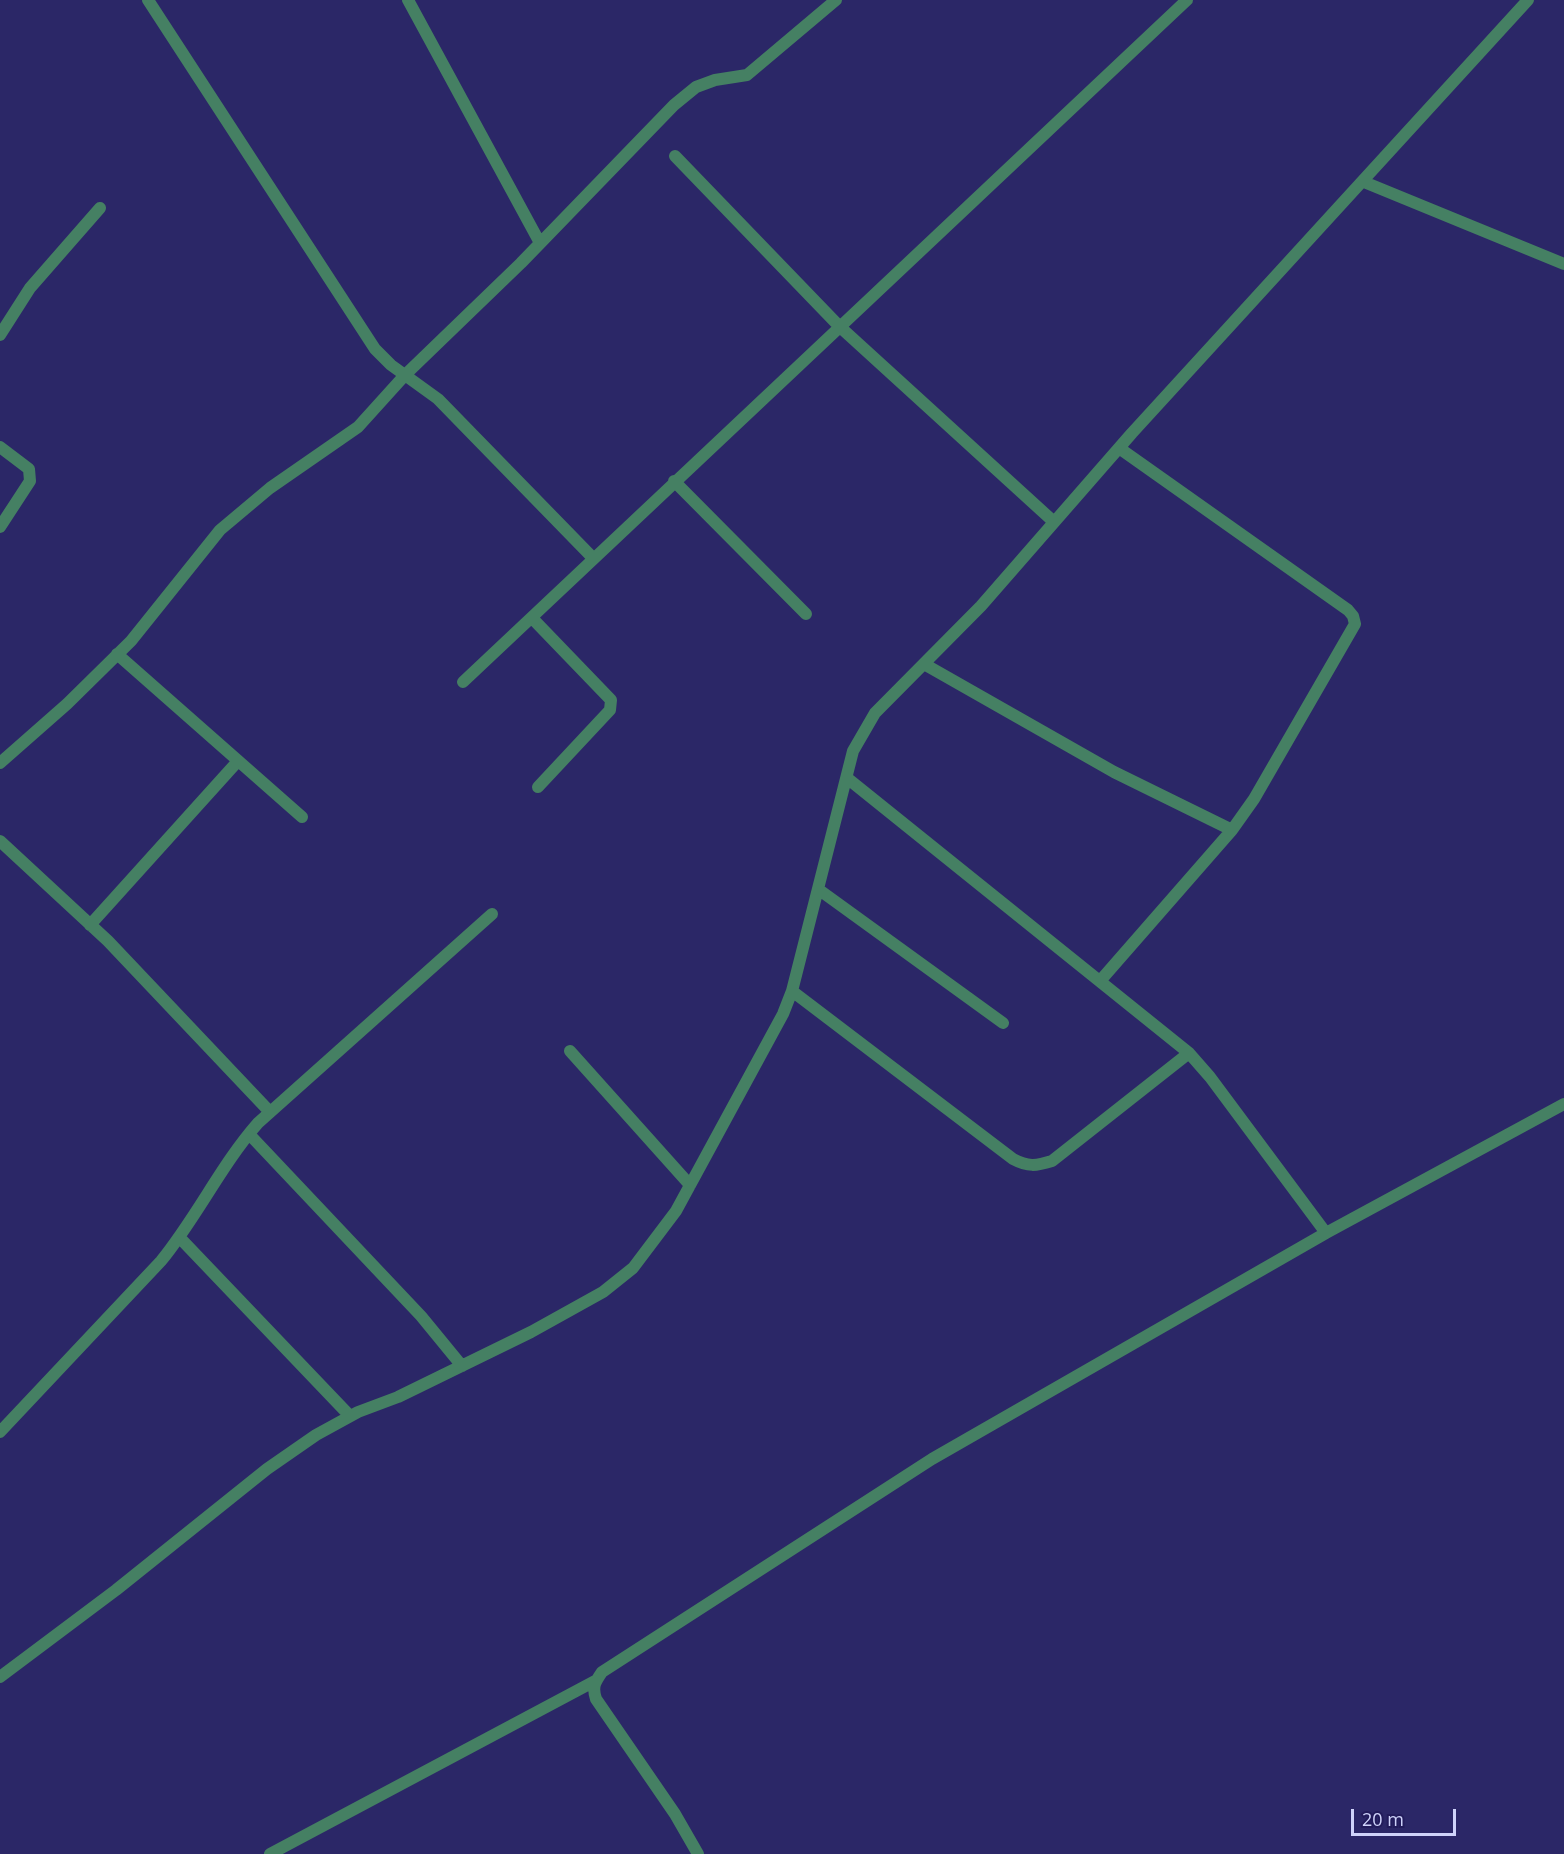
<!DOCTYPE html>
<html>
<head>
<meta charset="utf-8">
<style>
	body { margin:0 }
	#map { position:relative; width:1564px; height:1854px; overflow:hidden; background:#2b2767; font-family:"Open Sans",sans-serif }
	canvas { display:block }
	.scale { position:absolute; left:1351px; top:1809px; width:105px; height:27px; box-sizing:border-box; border:3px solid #cfd3fa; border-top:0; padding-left:8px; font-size:18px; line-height:21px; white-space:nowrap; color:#cfd3fa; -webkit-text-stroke:4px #221c5b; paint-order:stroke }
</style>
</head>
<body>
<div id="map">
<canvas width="1564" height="1854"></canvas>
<div class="scale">20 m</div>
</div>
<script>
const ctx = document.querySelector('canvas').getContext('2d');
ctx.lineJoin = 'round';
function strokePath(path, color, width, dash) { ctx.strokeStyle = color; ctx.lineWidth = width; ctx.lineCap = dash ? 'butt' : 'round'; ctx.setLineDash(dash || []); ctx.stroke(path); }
const street = new Path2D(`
	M148,0L375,349L391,365L438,399L593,558
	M408,0L540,243
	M675,156L839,326L1054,522
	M1364,182L1564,264
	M0,335L30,288L100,208
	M0,447L29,469L30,481L0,527
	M674,481L806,614
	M532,618L611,700L610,710L538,787
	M117,654L302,817
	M924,664L1114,772L1232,830
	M463,682L1187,0
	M0,763L67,704L131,641L220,530L270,488L358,427L405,375L521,263L674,105L696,87L715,80L747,75L836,0
	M847,778L1189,1053L1210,1077L1326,1233
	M0,841L108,941L270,1112
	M818,889L1003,1023
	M90,925L238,761
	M1100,981L1232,830L1254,799L1355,624L1353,616L1348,610L1119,448
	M792,991L1013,1159C1028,1167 1036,1166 1052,1161L1189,1053
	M570,1051L690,1185
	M249,1134L421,1316L462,1366
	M180,1238L350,1416
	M0,1432L161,1261C197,1217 221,1165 258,1123L492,914
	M0,1677L116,1590L267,1469L316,1435L358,1412L398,1397L531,1332L603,1292L633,1268L676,1211L783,1014L792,991L853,751L875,713L981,606L1132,433L1528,0
	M270,1854L595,1681
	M698,1854L675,1814L596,1699C592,1687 595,1682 602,1672L932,1459L1326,1233L1564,1104`);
strokePath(street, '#458063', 12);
</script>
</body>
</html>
